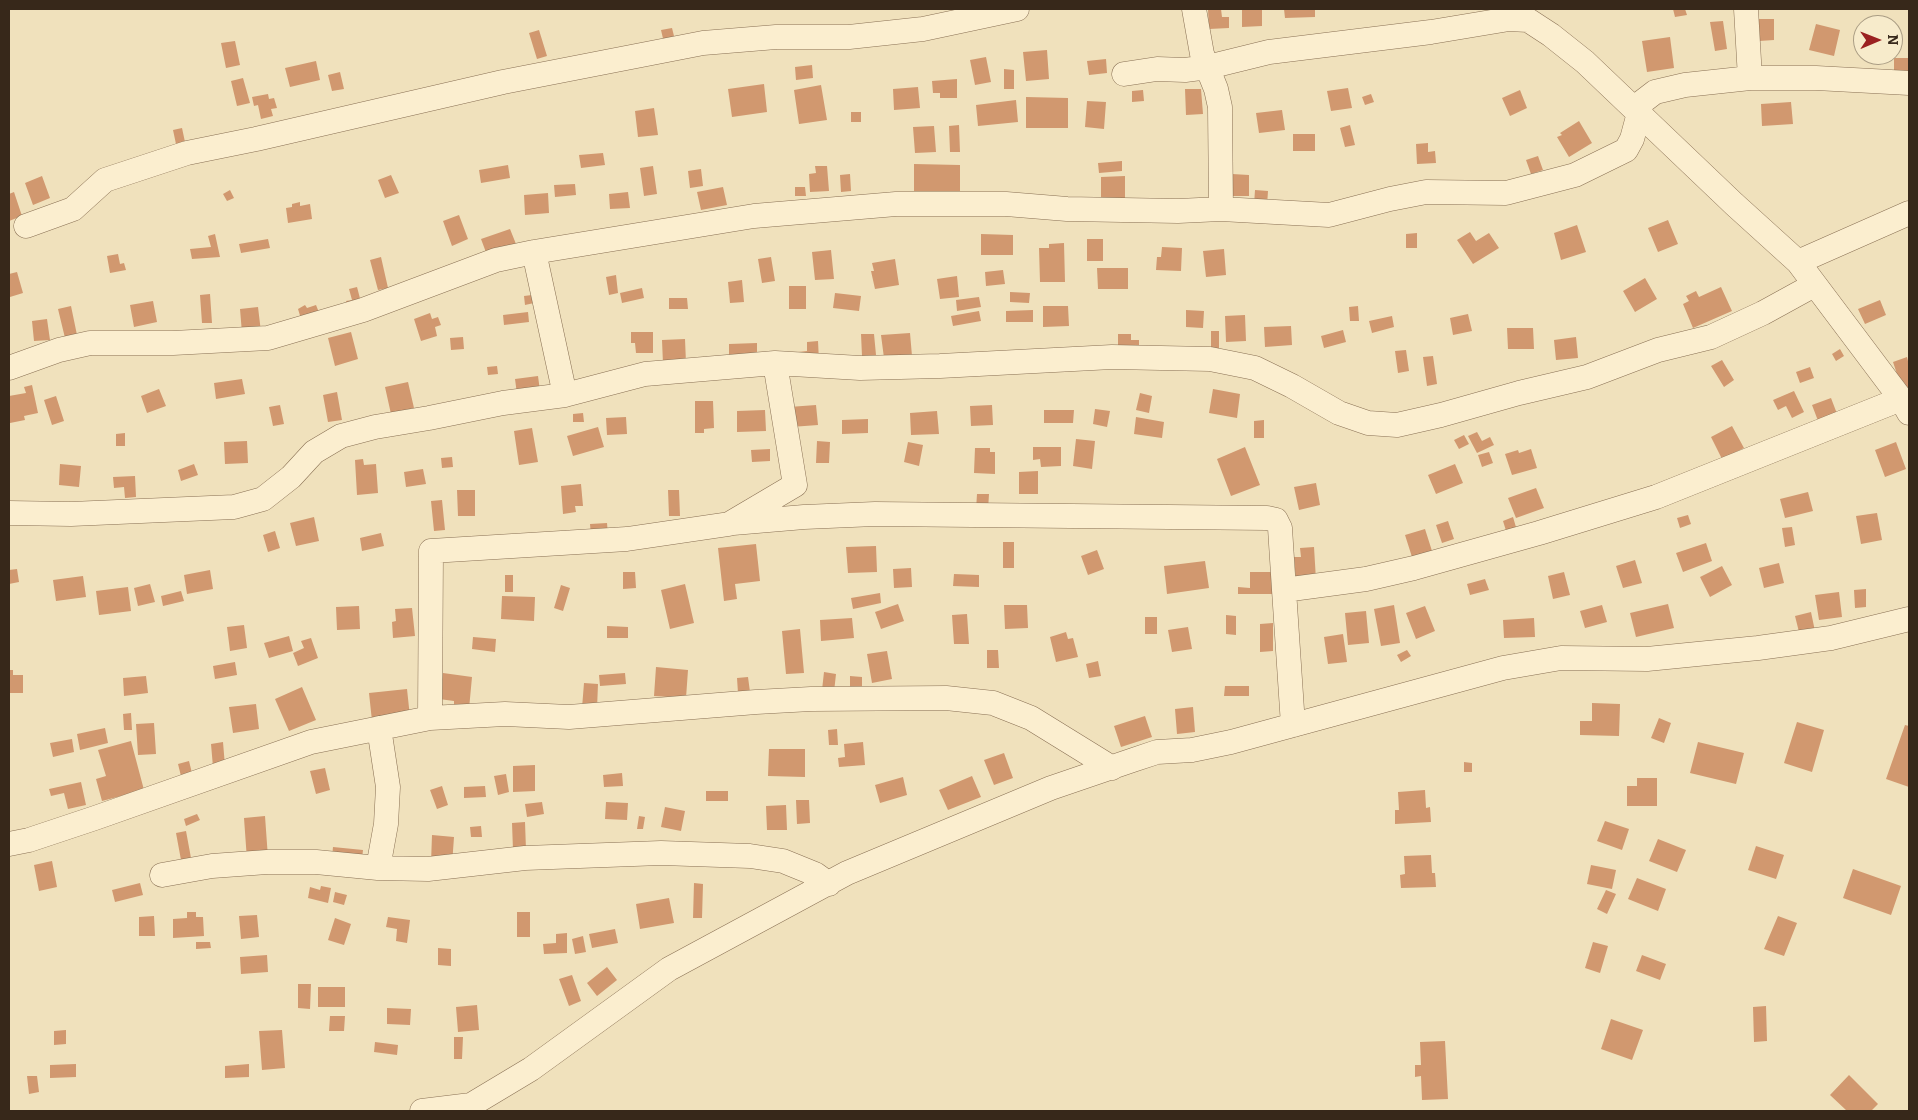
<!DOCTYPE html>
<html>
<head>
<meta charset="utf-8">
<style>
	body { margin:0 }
	#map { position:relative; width:1918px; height:1120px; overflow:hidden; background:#f0e1bc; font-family:Bitter,serif }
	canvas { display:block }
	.frame { position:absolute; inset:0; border:10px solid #37281a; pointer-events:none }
	.north { position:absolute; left:1853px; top:15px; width:50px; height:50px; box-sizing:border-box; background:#f7ebcb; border:1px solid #aa9d84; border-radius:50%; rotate:89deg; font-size:14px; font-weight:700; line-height:20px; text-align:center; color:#37281a }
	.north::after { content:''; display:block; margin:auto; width:18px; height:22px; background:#9b2121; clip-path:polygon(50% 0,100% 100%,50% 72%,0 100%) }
</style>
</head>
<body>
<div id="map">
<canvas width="1918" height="1120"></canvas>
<div class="frame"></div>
<div class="north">N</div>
</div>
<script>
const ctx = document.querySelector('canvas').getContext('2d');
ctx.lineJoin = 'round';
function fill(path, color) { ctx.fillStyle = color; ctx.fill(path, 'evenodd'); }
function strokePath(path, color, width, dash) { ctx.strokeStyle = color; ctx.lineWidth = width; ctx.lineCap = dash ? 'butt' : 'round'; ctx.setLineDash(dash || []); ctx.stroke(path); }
const building = new Path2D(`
	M1208,9H1221L1222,17H1229V28L1209,29Z
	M1242,9H1262V26L1242,27Z
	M1284,9H1315V17L1285,18Z
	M1673,9H1685L1687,15L1675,17Z
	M1759,19H1774V40L1759,41Z
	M1723,21L1727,49L1715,51L1710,22Z
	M1816,24L1840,30L1834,56L1809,50Z
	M672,28L676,44L665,47L661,30Z
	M539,30L547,56L537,59L529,33Z
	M1670,37L1674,68L1647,72L1642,41Z
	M235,41L240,65L226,68L221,43Z
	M1047,50L1049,79L1026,81L1023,52Z
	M986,57L991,82L975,85L970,60Z
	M1894,58H1909V77H1894Z
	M1106,59L1107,73L1089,75L1087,61Z
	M316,61L320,80L290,87L285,68Z
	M812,65L813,78L796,80L795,67Z
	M1004,69L1014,70V89H1004Z
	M340,72L344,89L332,91L328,75Z
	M243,78L250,103L237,106L231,81Z
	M957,79V98H940V93H933L932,81Z
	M764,84L767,112L732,117L728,89Z
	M821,85L827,120L799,124L794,90Z
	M918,87L920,108L894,110L893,89Z
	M1348,88L1352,108L1331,111L1327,91Z
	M1185,89H1201L1203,114L1186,115Z
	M1143,90L1144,101L1132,102V91Z
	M1520,90L1527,108L1510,116L1502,98Z
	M268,94L269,99L274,98L277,108L271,109L273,116L261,119L258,105L254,106L252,97Z
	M1371,94L1374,102L1365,105L1362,97Z
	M1026,97L1068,98V128H1026Z
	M1016,100L1018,122L978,126L976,105Z
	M1087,101L1106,102L1104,129L1085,127Z
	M1791,102L1793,124L1762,126L1761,104Z
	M654,108L658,135L638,137L635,111Z
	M1282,110L1285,130L1259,133L1256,113Z
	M851,112H861V122H851Z
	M1579,121L1592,143L1569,157L1557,137L1562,135L1560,133Z
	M959,125L960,152H950L949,126Z
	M1350,125L1355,145L1345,147L1340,128Z
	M934,126L936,152L915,153L913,127Z
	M182,128L185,142L176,144L173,130Z
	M1293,134H1315V151H1293Z
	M1428,143V152L1435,151L1436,163L1417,164L1416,144Z
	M603,153L605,165L581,168L579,155Z
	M1538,156L1543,170L1531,174L1526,160Z
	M1122,161V171L1099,173L1098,163Z
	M914,164L960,165V191H914Z
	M508,165L510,178L481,183L479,170Z
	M653,166L657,194L644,196L640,168Z
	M815,166H827L829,191L810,192L809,174L816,173Z
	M701,169L703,186L690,188L688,171Z
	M850,174L851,191L841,192L840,175Z
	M1232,174L1249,175V196H1231Z
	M391,175L399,193L385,198L378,180Z
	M42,176L50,198L33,205L25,183Z
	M1125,176V200L1101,201V177Z
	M575,184L576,195L555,197L554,185Z
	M723,187L727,205L701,210L697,192Z
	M795,187H805L806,196H795Z
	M230,190L234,198L227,201L223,194Z
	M1255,190L1268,191L1267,206L1254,205Z
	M14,192L22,216L9,221V194Z
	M628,192L630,208L610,209L609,194Z
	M548,193L549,213L525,215L524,195Z
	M300,202V206L310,204L312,219L288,223L286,208L292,207V204Z
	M459,215L468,239L452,246L443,221Z
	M1668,220L1678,244L1658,252L1648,228Z
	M1577,225L1586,252L1561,260L1554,233Z
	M510,229L516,244L487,255L481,239Z
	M1470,232L1476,241L1489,233L1499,248L1473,264L1457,240Z
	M1417,233V248H1406V234Z
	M215,234L220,257L192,259L190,249L211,247L208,236Z
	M981,234L1013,235V255H981Z
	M268,239L270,248L241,253L239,244Z
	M1087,239H1103V261H1087Z
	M1064,243L1065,282H1040L1039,248H1049V244Z
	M1162,247L1182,248L1181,271L1156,270L1157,257H1161Z
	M1224,249L1226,275L1206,277L1203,251Z
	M831,250L834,279L815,280L812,252Z
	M118,254L120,264L124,263L126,270L110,273L107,256Z
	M381,257L388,288L378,290L370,260Z
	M771,257L775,281L762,283L758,259Z
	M895,259L899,285L875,289L871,271H874L872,263Z
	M1097,268H1128V289H1098Z
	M1003,270L1005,284L986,286L985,272Z
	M17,272L23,293L10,297L9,274Z
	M616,275L618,293L609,295L606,277Z
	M957,276L959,297L940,299L937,279Z
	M1645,278L1657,299L1635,312L1623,291Z
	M742,280L744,302L730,303L728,282Z
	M789,286H806V309H789Z
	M357,287L362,306L349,310L346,301L352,300L349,289Z
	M1721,287L1732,311L1693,328L1683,304L1689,301L1686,296L1696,291L1699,297Z
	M642,288L644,298L622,303L620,293Z
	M1010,292L1030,293L1029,303L1010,302Z
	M835,293L861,296L859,311L833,308Z
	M210,294L212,323H202L200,295Z
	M532,295L534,303L525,305L524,296Z
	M979,297L981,307L957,311L956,300Z
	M669,298H687L688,309H669Z
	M1880,300L1886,315L1865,324L1858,309Z
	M153,301L157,322L134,327L130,305Z
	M305,305L307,308L316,305L320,315L302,322L298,309Z
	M71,306L77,335L65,338L58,309Z
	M1043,306H1068L1069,326L1043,327Z
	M1358,306L1359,321H1350L1349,307Z
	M258,307L261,332L242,333L240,309Z
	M1033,310V322H1006V311Z
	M1186,310L1204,311L1203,328L1186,327Z
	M979,311L981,321L953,326L951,316Z
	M528,312L529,322L504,325L503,315Z
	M430,313L432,319L438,317L441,325L435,327L437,336L421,341L414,319Z
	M1468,314L1472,331L1453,335L1450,318Z
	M1245,315L1246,341L1226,342L1225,316Z
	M1392,316L1394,327L1372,333L1369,321Z
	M47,319L50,340L34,341L32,321Z
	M1291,326L1292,345L1265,347L1264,327Z
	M1507,328H1533L1534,349H1508Z
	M1343,330L1346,342L1324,348L1321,336Z
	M1211,331H1219V348H1211Z
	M351,332L358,359L335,366L328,338Z
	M631,332H653V353H636L635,343H631Z
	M910,333L912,356L884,358L881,335Z
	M861,334H874L876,355L862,356Z
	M1118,334H1131V340H1139V351L1118,350Z
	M463,337L464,349L451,350L450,338Z
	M1576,337L1578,358L1556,360L1554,340Z
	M685,339L686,363L663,364L662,340Z
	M818,341L819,361L799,362L798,352L807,351V342Z
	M757,343V363H729V344Z
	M1840,349L1844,356L1836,361L1832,354Z
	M1406,350L1409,371L1398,373L1395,351Z
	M1433,356L1437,384L1427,386L1423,357Z
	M1907,357L1909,365V387L1902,389L1893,362Z
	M1722,360L1734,380L1724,387L1711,366Z
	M497,366L498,374L488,375L487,367Z
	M1810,367L1814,378L1800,383L1796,372Z
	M538,376L540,391L517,394L515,379Z
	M242,379L245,394L216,399L214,383Z
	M408,382L414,408L391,414L385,387Z
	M32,385L38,413L24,416L25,420L10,423L9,396L26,393L24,387Z
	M159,389L166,406L147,413L141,396Z
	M1213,389L1240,394L1237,418L1209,413Z
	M1794,391L1804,412L1792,418L1786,406L1778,410L1773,400Z
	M337,392L342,420L328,422L323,395Z
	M1140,393L1152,396L1149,413L1136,410Z
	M56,396L64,421L52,425L44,400Z
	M1831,398L1839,419L1820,426L1812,405Z
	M695,401H713L714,428L704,429V433H695Z
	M280,405L284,424L273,426L269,407Z
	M816,405L818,425L791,427L789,407Z
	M992,405L993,425L971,426L970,406Z
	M1095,409L1110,411L1107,427L1093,424Z
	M765,410L766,431L737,432V411Z
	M1044,410H1074L1073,423H1044Z
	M937,411L939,434L911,435L910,413Z
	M583,413L584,422H573V414Z
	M626,417L627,434L607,435L606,418Z
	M1136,417L1164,422L1162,438L1134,434Z
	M868,419V433L842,434V420Z
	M1264,420V438H1254V421Z
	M1732,426L1744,448L1722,459L1711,437Z
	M598,427L604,447L573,456L567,436Z
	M532,428L538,462L519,465L514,431Z
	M1477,432L1482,441L1490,437L1494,445L1477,453L1468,436Z
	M125,433V446H116V434Z
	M1464,435L1469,444L1459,449L1454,440Z
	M1076,439L1095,441L1092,469L1073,466Z
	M247,441L248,463L225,464L224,442Z
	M817,441L830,442L829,463H816Z
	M908,442L923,445L919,466L904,462Z
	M1896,442L1906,469L1885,477L1875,450Z
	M1033,447H1061V466L1041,467L1040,459L1033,460Z
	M1245,447L1260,485L1231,496L1217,459Z
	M975,448H990V452H995V474L974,473Z
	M770,449V461L752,462L751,450Z
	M1531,449L1537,468L1512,475L1505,454L1518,450L1519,453Z
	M1489,452L1493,463L1482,467L1478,455Z
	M452,457L453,467L442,468L441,458Z
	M363,459L364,465L376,464L378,493L357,495L355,460Z
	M60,464L81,466L79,487L59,485Z
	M194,464L198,475L181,481L178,470Z
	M1455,464L1463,483L1436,494L1428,475Z
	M423,469L426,484L406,487L404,472Z
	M1038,471V494H1019V472Z
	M135,476L136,497L125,498L124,487L114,488L113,477Z
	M1316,483L1320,505L1299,510L1294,487Z
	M581,484L583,506H575L576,512L563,514L561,486Z
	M1536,488L1544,508L1516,518L1508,498Z
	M457,490H475V516H458Z
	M668,490H679L680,516H669Z
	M1808,492L1813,511L1785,518L1780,499Z
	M977,494H989L988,510H976Z
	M442,500L445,530L434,531L431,501Z
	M1877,513L1882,540L1861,544L1856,516Z
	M1688,515L1691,524L1680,528L1677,518Z
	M314,517L319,541L296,546L290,523Z
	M1513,517L1518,534L1508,537L1503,521Z
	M1448,521L1454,539L1442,543L1436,525Z
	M607,523L608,535L591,536L590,524Z
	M1792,527L1795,545L1785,547L1782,528Z
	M1425,529L1432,551L1412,557L1405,535Z
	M275,531L280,548L268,552L263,535Z
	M381,533L384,546L362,551L360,538Z
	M1003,542H1014V568H1003Z
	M1706,543L1712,561L1683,572L1676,553Z
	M756,544L760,581L735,584L737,599L724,601L718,548Z
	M876,546L877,572L848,573L846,547Z
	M1314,547L1316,580L1296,581L1294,557H1301L1300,548Z
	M1097,550L1104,569L1088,575L1081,556Z
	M1635,560L1642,583L1623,588L1616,566Z
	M1205,561L1209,588L1167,594L1164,566Z
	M1779,563L1784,583L1764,588L1759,568Z
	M1722,566L1732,585L1710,597L1700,577Z
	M911,568L912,587L894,588L893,569Z
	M17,569L19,582L9,584V570Z
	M210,570L213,589L187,594L184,575Z
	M623,572H635L636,588L623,589Z
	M1250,572H1277V594H1238V587L1250,588Z
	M1564,572L1570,595L1553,599L1548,576Z
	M954,574L979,575V587L953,586Z
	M505,575H513V592H505Z
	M83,576L86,597L56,601L53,580Z
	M1485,579L1489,590L1470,595L1467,584Z
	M150,584L155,602L138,606L134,588Z
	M685,584L694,623L670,629L661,590Z
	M561,585L570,588L563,611L554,608Z
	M128,587L131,611L99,615L96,591Z
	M1866,589V607L1855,608L1854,590Z
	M181,591L184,601L163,606L161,596Z
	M1839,592L1842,617L1819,620L1815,595Z
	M880,593L881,603L853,609L851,598Z
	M502,596L535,597L534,621L501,619Z
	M898,604L904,621L881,629L875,612Z
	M1668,604L1674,628L1636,637L1630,613Z
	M1004,605H1027L1028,628L1005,629Z
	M1394,605L1400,643L1381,646L1374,609Z
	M1602,605L1607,622L1585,628L1580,611Z
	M359,606L360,629L337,630L336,607Z
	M1425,606L1435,631L1416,639L1406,613Z
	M412,608L415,636L393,638L392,622L396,621L395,609Z
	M1366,611L1369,643L1348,645L1345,613Z
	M1811,612L1816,636L1801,640L1795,616Z
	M967,614L969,644H954L952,615Z
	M1226,615L1236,616V635L1226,634Z
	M1145,617H1157V634H1145Z
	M852,618L854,638L821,641L820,620Z
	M1534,618L1535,637L1504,638L1503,620Z
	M1273,623V651L1260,652V624Z
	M244,625L247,648L230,651L227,627Z
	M607,626L628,627V638H607Z
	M1188,627L1192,649L1172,652L1168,630Z
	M800,629L804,673L786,674L782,631Z
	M1066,632L1068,639L1073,638L1078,657L1056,662L1050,637Z
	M1343,634L1347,662L1328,664L1324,637Z
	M289,636L293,651L269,658L264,643Z
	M473,637L496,639L495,652L472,649Z
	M311,638L318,658L298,666L293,653L304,648L301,641Z
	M987,650H998L999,668H987Z
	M1407,650L1411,656L1401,662L1397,655Z
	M887,651L892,679L872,683L867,654Z
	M1098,661L1101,676L1089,678L1086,664Z
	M235,662L237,675L215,679L213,666Z
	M656,667L688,670L686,698L654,696Z
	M9,670H13V675H23V693H9Z
	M824,672L836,674L834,692L822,690Z
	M443,673L472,677L469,709L454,707V701L439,699Z
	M625,673L626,684L600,686L599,675Z
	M146,676L148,693L124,696L123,678Z
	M850,676L862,677V687H850Z
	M748,677L750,692L738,693L737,678Z
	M584,683L598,684L597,709L582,708Z
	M1225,686H1249V696H1224Z
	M302,687L316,720L289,731L275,699Z
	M407,689L410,717L372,721L369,693Z
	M1592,703L1620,704L1619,736L1580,735V721H1592Z
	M256,704L259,729L233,733L229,707Z
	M1193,707L1195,732L1177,734L1175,709Z
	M131,713L132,730H124L123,714Z
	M1145,716L1152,737L1121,747L1114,726Z
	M1659,718L1671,723L1664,743L1651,738Z
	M1797,722L1824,730L1812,772L1784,763Z
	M154,723L156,754L138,755L136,724Z
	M1905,725L1909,726V787L1886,779Z
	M105,728L108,743L80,750L77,734Z
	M837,729L838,745H829L828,730Z
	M72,739L74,752L53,757L50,743Z
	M131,741L144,790L102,801L96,779L106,776L98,750Z
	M223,742L225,766L213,767L211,744Z
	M863,742L865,765L839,767L838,758L845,757L844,744Z
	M1698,742L1744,753L1736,784L1690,773Z
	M769,749H805V777L768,776Z
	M1004,753L1013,778L994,785L984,760Z
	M189,761L192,773L181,776L178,764Z
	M1464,762L1472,763V772H1464Z
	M535,765V791L513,792V766Z
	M325,768L330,790L316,794L310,771Z
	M622,773L623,786L604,787L603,775Z
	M506,774L509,792L498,795L494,776Z
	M972,776L981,797L948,810L939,790Z
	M903,777L907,795L880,803L875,785Z
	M1637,778H1657V806H1627V786H1637Z
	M81,782L86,805L68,809L64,793L51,796L49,789Z
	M442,786L448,805L437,809L430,790Z
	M485,786L486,797L464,798V787Z
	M1425,790L1426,808L1430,807L1431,822L1395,824V810H1399L1398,792Z
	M706,791H728V801H706Z
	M796,800H809L810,823L797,824Z
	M542,802L544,814L527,817L525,804Z
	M606,802L628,803L627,820L605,819Z
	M786,805L787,830H767L766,806Z
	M665,807L685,811L681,831L661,827Z
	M197,814L200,820L186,826L184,819Z
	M265,816L268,858L247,860L244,818Z
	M639,816L645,817L643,829H637Z
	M1605,821L1629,829L1622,850L1597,841Z
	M525,822L526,850H513L512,823Z
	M481,826L482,837H471L470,827Z
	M186,831L191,858L181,860L176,833Z
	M432,835L454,837L452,865L431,863Z
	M1658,839L1686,850L1677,872L1649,861Z
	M1756,846L1784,855L1776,879L1748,870Z
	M333,847L363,850L362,859L332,857Z
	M1431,855L1432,873H1435L1436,887L1401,888L1400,875L1405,874L1404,856Z
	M52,861L57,887L39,891L34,865Z
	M1591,865L1616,870L1612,889L1587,884Z
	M1853,869L1901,886L1891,915L1843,898Z
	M1637,878L1666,889L1658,911L1628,899Z
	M140,883L143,895L115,902L112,890Z
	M694,883L703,884L702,918H693Z
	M321,886L331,888L328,903L308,898L310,887L320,890Z
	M1606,890L1616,894L1607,914L1597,909Z
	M335,892L347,895L344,905L333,902Z
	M669,898L674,923L640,929L636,904Z
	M187,912H196V917H203L204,936L173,938V919L187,918Z
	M517,912H530V937H517Z
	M257,915L259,937L241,939L239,916Z
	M154,916L155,936H139V917Z
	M1778,916L1797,923L1784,956L1764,949Z
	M388,917L410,920L407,943L396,941L397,929L386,927Z
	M335,918L351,924L344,945L328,940Z
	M615,929L618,943L592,948L589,934Z
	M567,933V953L544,954L543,944L556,943V934Z
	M583,936L586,952L575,954L572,939Z
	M196,942H210L211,948L196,949Z
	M1593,942L1608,946L1600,973L1585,968Z
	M438,948L451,949V966L438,965Z
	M267,955L268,972L241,974L240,957Z
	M1642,955L1666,964L1660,980L1636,971Z
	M607,967L617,980L597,996L587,983Z
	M572,975L581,1001L569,1006L559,979Z
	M298,984H311L310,1009L298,1008Z
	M318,987H345V1007H318Z
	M477,1005L479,1030L458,1032L456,1007Z
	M1766,1006L1767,1041L1754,1042L1753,1007Z
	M387,1008L411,1009L410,1025L387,1024Z
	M330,1016H345L344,1031H329Z
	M1611,1019L1643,1030L1632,1060L1601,1049Z
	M66,1030V1044L54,1045V1031Z
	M282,1030L285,1068L262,1070L259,1031Z
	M454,1037H463L462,1059H454Z
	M1445,1041L1448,1099L1422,1100L1421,1076L1415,1077V1065H1421L1420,1042Z
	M375,1042L398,1045L397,1055L374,1052Z
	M76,1064V1077L50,1078V1065Z
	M249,1064V1077L225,1078V1066Z
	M1849,1075L1878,1104L1871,1111H1847L1830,1095Z
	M27,1076H37L39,1092L29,1094Z`);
const street = new Path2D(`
	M1194,9L1202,54L1216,89L1220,107L1221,209
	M1746,9L1750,78
	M1124,74L1157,69L1185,70L1208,67L1269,52L1431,32L1509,19L1528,20L1551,35L1585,62L1734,204L1798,262L1901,399L1909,413
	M26,226L73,209L105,180L187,153L256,139L503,82L703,43L776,37H849L923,29L1017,9
	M534,252L565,395
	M1798,262L1909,213
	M9,368L59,350L90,343H173L268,338L363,310L496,260L534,252L754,216L896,204H1006L1067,209L1178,211L1221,209L1329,215L1390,199L1426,192L1506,193L1575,175L1626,150L1632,139L1642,102L1655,92L1685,85L1750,78H1816L1909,83
	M9,513L71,514L234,507L263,499L291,477L314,452L341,436L375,427L429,418L503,403L565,395L645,374L775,363L860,368L940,366L1112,357L1210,359L1255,368L1292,386L1339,413L1368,423L1397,425L1441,415L1519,393L1587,377L1658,350L1711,337L1763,313L1814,285
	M733,523L804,517L875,514L1267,518L1276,520L1280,528L1284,590
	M430,718L431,551L627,539L729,524L795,485L775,363
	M1293,725L1284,590L1366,579L1414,568L1539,533L1656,497L1901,399
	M9,844L29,840L95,818L311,742L430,718L505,714L569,717L756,702L811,699L946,698L993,703L1031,718L1112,768
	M378,868L386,824L388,787L379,728
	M162,875L212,866L267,862H316L378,868L428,869L525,858L661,853L750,856L783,861L815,874L829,884
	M422,1111L471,1105L531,1069L669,969L847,873L1051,788L1133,760L1157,752L1192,750L1231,742L1503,668L1561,658L1647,659L1758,648L1831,638L1909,619`);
fill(building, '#d1986f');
strokePath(street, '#897054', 25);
strokePath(street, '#fbeecf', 24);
</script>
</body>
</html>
